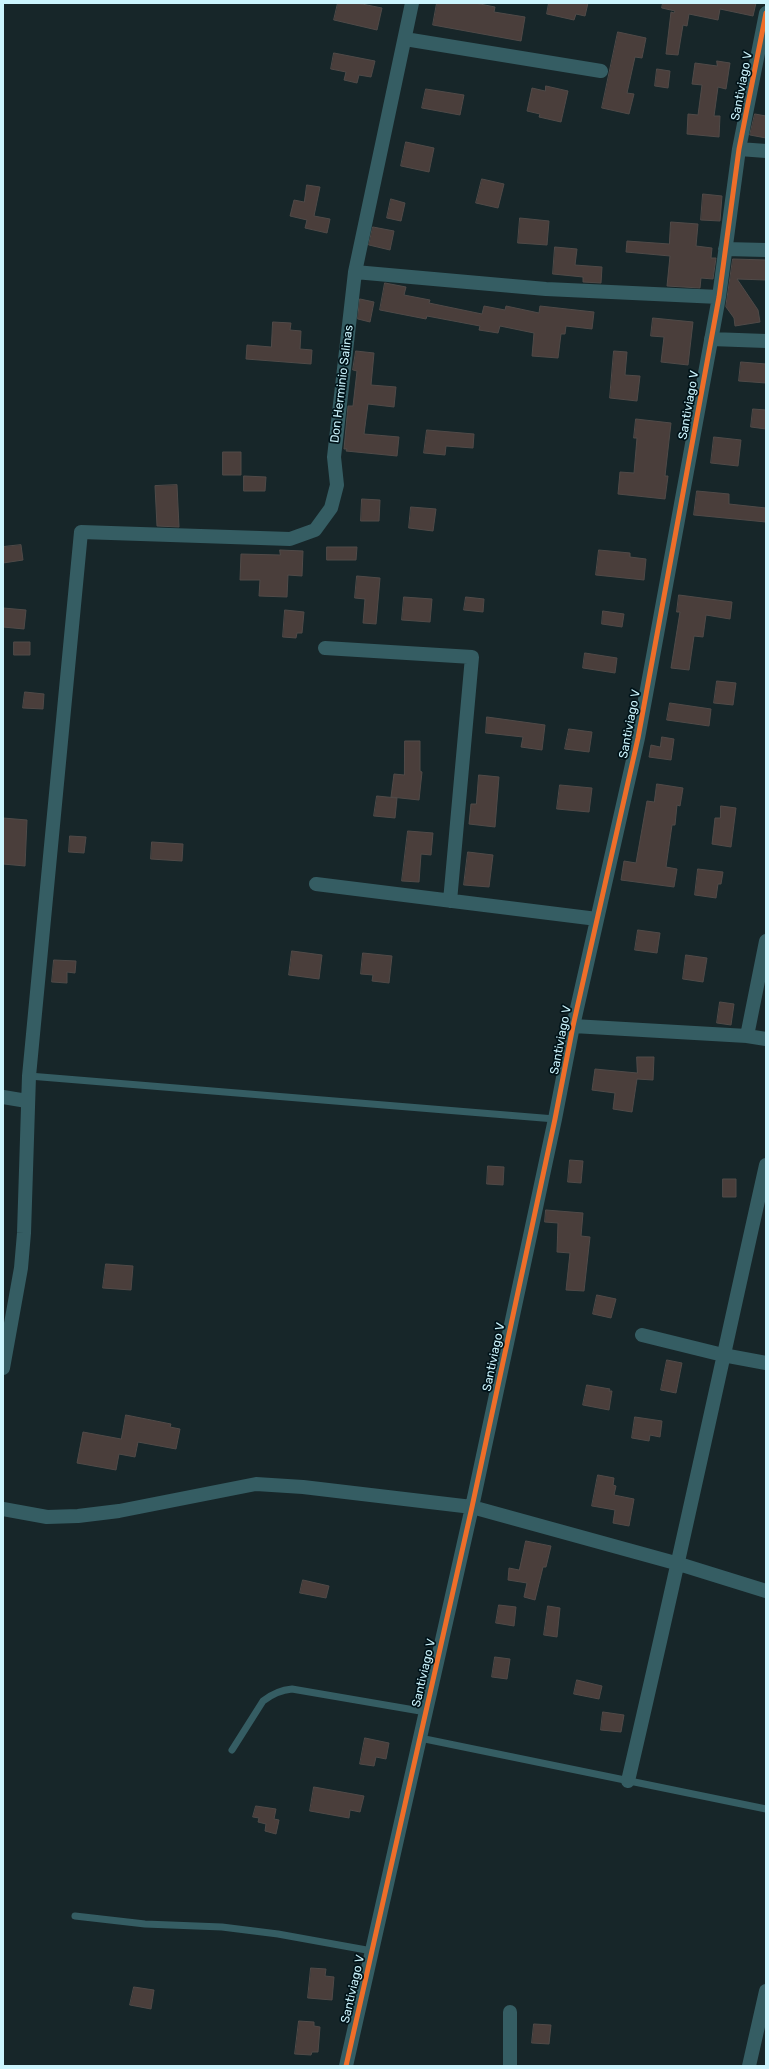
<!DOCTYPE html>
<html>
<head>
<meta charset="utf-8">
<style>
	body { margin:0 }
	#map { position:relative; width:769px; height:2069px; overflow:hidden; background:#172629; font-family:Rubik,sans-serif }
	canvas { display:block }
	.frame { position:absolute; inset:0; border:4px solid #ccf5fe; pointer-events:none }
</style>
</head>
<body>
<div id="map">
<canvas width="769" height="2069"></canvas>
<div class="frame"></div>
</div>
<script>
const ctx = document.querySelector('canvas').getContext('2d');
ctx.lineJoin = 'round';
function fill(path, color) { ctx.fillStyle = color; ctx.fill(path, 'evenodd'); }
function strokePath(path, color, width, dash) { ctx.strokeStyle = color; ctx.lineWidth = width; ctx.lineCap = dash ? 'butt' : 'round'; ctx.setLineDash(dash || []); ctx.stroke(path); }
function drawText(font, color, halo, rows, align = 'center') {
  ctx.font = font + ' Rubik,sans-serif'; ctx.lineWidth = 3.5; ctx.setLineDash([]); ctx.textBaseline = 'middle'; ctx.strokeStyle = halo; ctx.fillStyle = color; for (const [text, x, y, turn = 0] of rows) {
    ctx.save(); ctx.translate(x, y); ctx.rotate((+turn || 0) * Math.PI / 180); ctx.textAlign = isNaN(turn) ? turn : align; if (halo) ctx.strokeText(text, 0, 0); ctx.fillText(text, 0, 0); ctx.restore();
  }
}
const building = new Path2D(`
	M338,3H357L382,8L377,30L334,20Z
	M437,3H475L495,7L494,12L525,17L521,41L433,25Z
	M549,3H588L585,16L576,14L574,20L547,14Z
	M663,3H756L753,16L720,9L718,20L689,14L687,26L683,25L678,55L666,54L671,12L674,13L675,11L662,8Z
	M618,32L646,38L642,58L635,57L627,93L634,94L629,114L602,108Z
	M334,53L375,61L371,77L359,75L357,83L344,80L346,72L331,69Z
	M717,61L730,63L726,89L718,87L714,116H720L719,137L687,134L688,114L698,115L702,85L692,84L695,63L717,66Z
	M657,69L670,71L668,88L655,86Z
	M546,86L568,91L561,122L539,117L540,114L527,111L532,88L545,91Z
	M426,89L464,95L460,115L422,108Z
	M755,114L766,116V138L750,135Z
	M406,142L434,148L429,172L401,166Z
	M482,179L504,184L498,208L476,203Z
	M307,185L320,187L314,216L330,219L327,233L305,228L307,220L290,216L294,200L304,202Z
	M703,194L722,196L720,221L701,220Z
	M391,199L405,203L401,221L387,218Z
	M520,218L549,221L547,245L518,243Z
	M671,222L698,224L696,246L712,248L711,258H716L713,279L701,278L700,288L667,286L670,256L626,252L627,241L669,244Z
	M373,227L394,231L390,250L369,245Z
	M555,247L577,249L575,265L602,267L601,283L583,282V277L553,274Z
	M733,259L766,260V280L737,279L758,310L760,322L735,326L734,318L726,307Z
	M385,283L406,287L404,295L430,300L429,303L482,314L484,306L505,310L506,306L539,313L540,306L594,312L592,329L566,326L565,334H561L558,358L532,356L534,333L500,326L498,333L479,330L480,326L427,316L426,319L380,310Z
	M360,299L374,302L370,322L358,319Z
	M653,318L693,322L688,365L661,362L664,337L651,336Z
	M273,322L291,323L290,330L301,331L300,349L312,350L311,364L246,359L247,345L271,347Z
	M356,351L374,353L371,385L396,387L394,407L368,404L364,434L399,437L397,456L346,451L347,449H344L348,406H353L357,371L353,370Z
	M614,351L627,352L625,375L640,376L637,401L610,398Z
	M741,362L766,364V383L739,381Z
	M753,409L766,410V429L751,427Z
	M636,419L671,423L665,476H668L665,499L618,494L620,472L634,473L637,438H634Z
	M427,430L474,434L473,448L446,446L445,455L424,453Z
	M714,437L741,440L738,466L711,463Z
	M223,452H241V475H223Z
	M244,476L266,477L265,491H244Z
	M177,485L179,527L157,526L155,486Z
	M697,491L729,494V504L766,508V522L694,515Z
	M362,499L380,500L379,521H361Z
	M411,507L436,509L433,531L409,528Z
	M21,545L23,560L3,563V547Z
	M327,547H357L356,560H327Z
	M280,550L303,551L302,576L288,575L287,597L259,596L260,580H240L241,554L280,555Z
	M599,550L630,553V557L646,559L644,580L596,575Z
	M357,576L380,578L376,624L363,623L365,599L355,598Z
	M679,595L732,602L730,619L706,615L703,637L694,636L689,670L671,668L680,612H677Z
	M404,597L432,599L430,622L402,620Z
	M466,597L484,599L483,612L464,610Z
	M3,608L26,610L24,629L3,627Z
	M285,610L304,612L302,633H297L296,638L283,637Z
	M603,611L624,614L622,627L602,624Z
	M14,642H30V655H14Z
	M585,653L617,658L615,673L583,668Z
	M717,681L736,683L733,705L714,703Z
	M25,692L44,694L43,709L23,708Z
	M670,703L711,709L709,726L667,720Z
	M487,717L545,725L542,750L521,747L523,737L486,733Z
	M569,729L592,732L589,752L565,749Z
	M662,737L674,739L671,760L649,757L651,745L660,747Z
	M405,741H420V771L422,772L419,800L391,797L394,774L404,775Z
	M479,775L499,777L495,827L469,824L471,804H476Z
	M657,784L683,788L680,806L677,805L675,825H672L666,867L677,869L674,887L621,880L624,861L636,863L647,801L654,802Z
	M560,785L592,788L589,812L557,809Z
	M377,796L397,798L395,818L374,816Z
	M721,806L736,808L731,847L712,844L715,818H720Z
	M3,818L27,820L25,866L3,864Z
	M408,831L433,833L431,855L421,854L419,882L402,881Z
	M70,836L86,837L84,853L69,852Z
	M152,842L183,844L182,861L151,859Z
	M468,852L493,855L489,887L464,885Z
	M698,869L723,872L721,884H718L716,898L695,895Z
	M638,930L660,933L657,953L635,950Z
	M292,951L322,955L319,979L289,975Z
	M363,953L392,956L389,983L372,981L373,975L361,974Z
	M686,955L707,958L703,982L683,979Z
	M54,960L76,961L75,973L67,972V983L52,982Z
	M720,1002L734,1004L731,1025L717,1023Z
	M637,1057H654L653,1080L637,1079L632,1112L613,1109L615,1093L592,1090L595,1069L637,1073Z
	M570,1160L583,1161L581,1183L568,1182Z
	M488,1166L504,1167L503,1185L487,1184Z
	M723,1179H736V1197H723Z
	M546,1210L583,1213L581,1236L590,1237L584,1291L566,1290L570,1253L557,1252L558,1223L545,1222Z
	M106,1264L133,1266L131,1290L103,1288Z
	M597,1295L616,1299L611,1318L593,1314Z
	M667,1360L682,1363L676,1393L661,1390Z
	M587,1385L610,1389L609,1391H612L609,1410L583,1405Z
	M126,1415L171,1424L170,1427L180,1429L176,1449L138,1442L135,1457L119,1454L116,1470L77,1463L83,1432L121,1439Z
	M635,1417L662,1421L660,1437L650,1435L649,1441L632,1438Z
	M598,1475L614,1478L613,1485L616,1486L614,1495L634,1499L629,1526L613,1523L615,1510L592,1506Z
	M526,1541L551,1546L546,1567H543L535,1600L524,1597L527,1583L508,1580L509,1568L519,1570Z
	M303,1580L329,1586L326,1598L300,1593Z
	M499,1605L516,1607L514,1626L496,1623Z
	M548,1606L560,1608L557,1637L544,1635Z
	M495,1657L510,1659L507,1679L492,1677Z
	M577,1680L602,1686L599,1699L574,1694Z
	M603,1712L624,1715L621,1732L601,1730Z
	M365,1738L389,1743L386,1759L376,1757L374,1766L360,1764Z
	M314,1787L364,1796L360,1812L350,1810L349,1818L310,1811Z
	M256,1806L276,1809L274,1819L279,1820L276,1834L265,1831L266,1824L258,1822L259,1818L253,1817Z
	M311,1968L326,1969L325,1976L334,1977L332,2000L308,1998Z
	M134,1987L154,1990L151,2009L130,2005Z
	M299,2021L314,2022V2026L320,2027L318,2052H312L311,2055L295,2054Z
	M534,2024L551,2025L549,2044L532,2043Z`);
const lane = new Path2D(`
	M29,1076L555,1119
	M420,1738L766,1809
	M232,1750L263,1701C272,1694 280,1690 292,1689L426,1712
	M75,1916L145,1924L222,1927L278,1934L372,1951`);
const street = new Path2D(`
	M405,39L601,71
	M739,149L766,151
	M725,249L766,250
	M355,272L546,289L719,297
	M711,339L766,341
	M325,648L472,657L450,901
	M316,884L597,919
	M573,1026L747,1036L766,1039
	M747,1036L766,941
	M3,1097L27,1101
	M642,1335L723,1355L766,1363
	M3,1368L21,1268L24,1233L29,1076L81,532L290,539L315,530L331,508L337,485L334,457L355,272L412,3
	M3,1509L47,1517L78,1516L119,1511L256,1484L303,1487L472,1507L679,1564L766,1591
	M628,1781C676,1576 720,1370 766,1165
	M510,2012V2066
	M346,2066L472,1507L555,1119L573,1026L638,738L719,297L739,149L766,13
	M749,2066L766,1991`);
const cycleway = new Path2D(`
	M346,2066L472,1507L555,1119L573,1026L638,738L719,297L739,149L766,13`);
const streetNames = [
	["Santiviago V",742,86,-79],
	["Don Herminio Salinas",342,384,-83],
	["Santiviago V",689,405,-80],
	["Santiviago V",630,724,-79],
	["Santiviago V",561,1040,-79],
	["Santiviago V",494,1357,-78],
	["Santiviago V",424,1673,-77],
	["Santiviago V",353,1989,-77]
];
fill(building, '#4a3e3b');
strokePath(building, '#504a48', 1);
strokePath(lane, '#355d63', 7);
strokePath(street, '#355d63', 14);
strokePath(cycleway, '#ee6e29', 5);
drawText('12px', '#ccf5fe', '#001319', streetNames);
</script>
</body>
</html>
